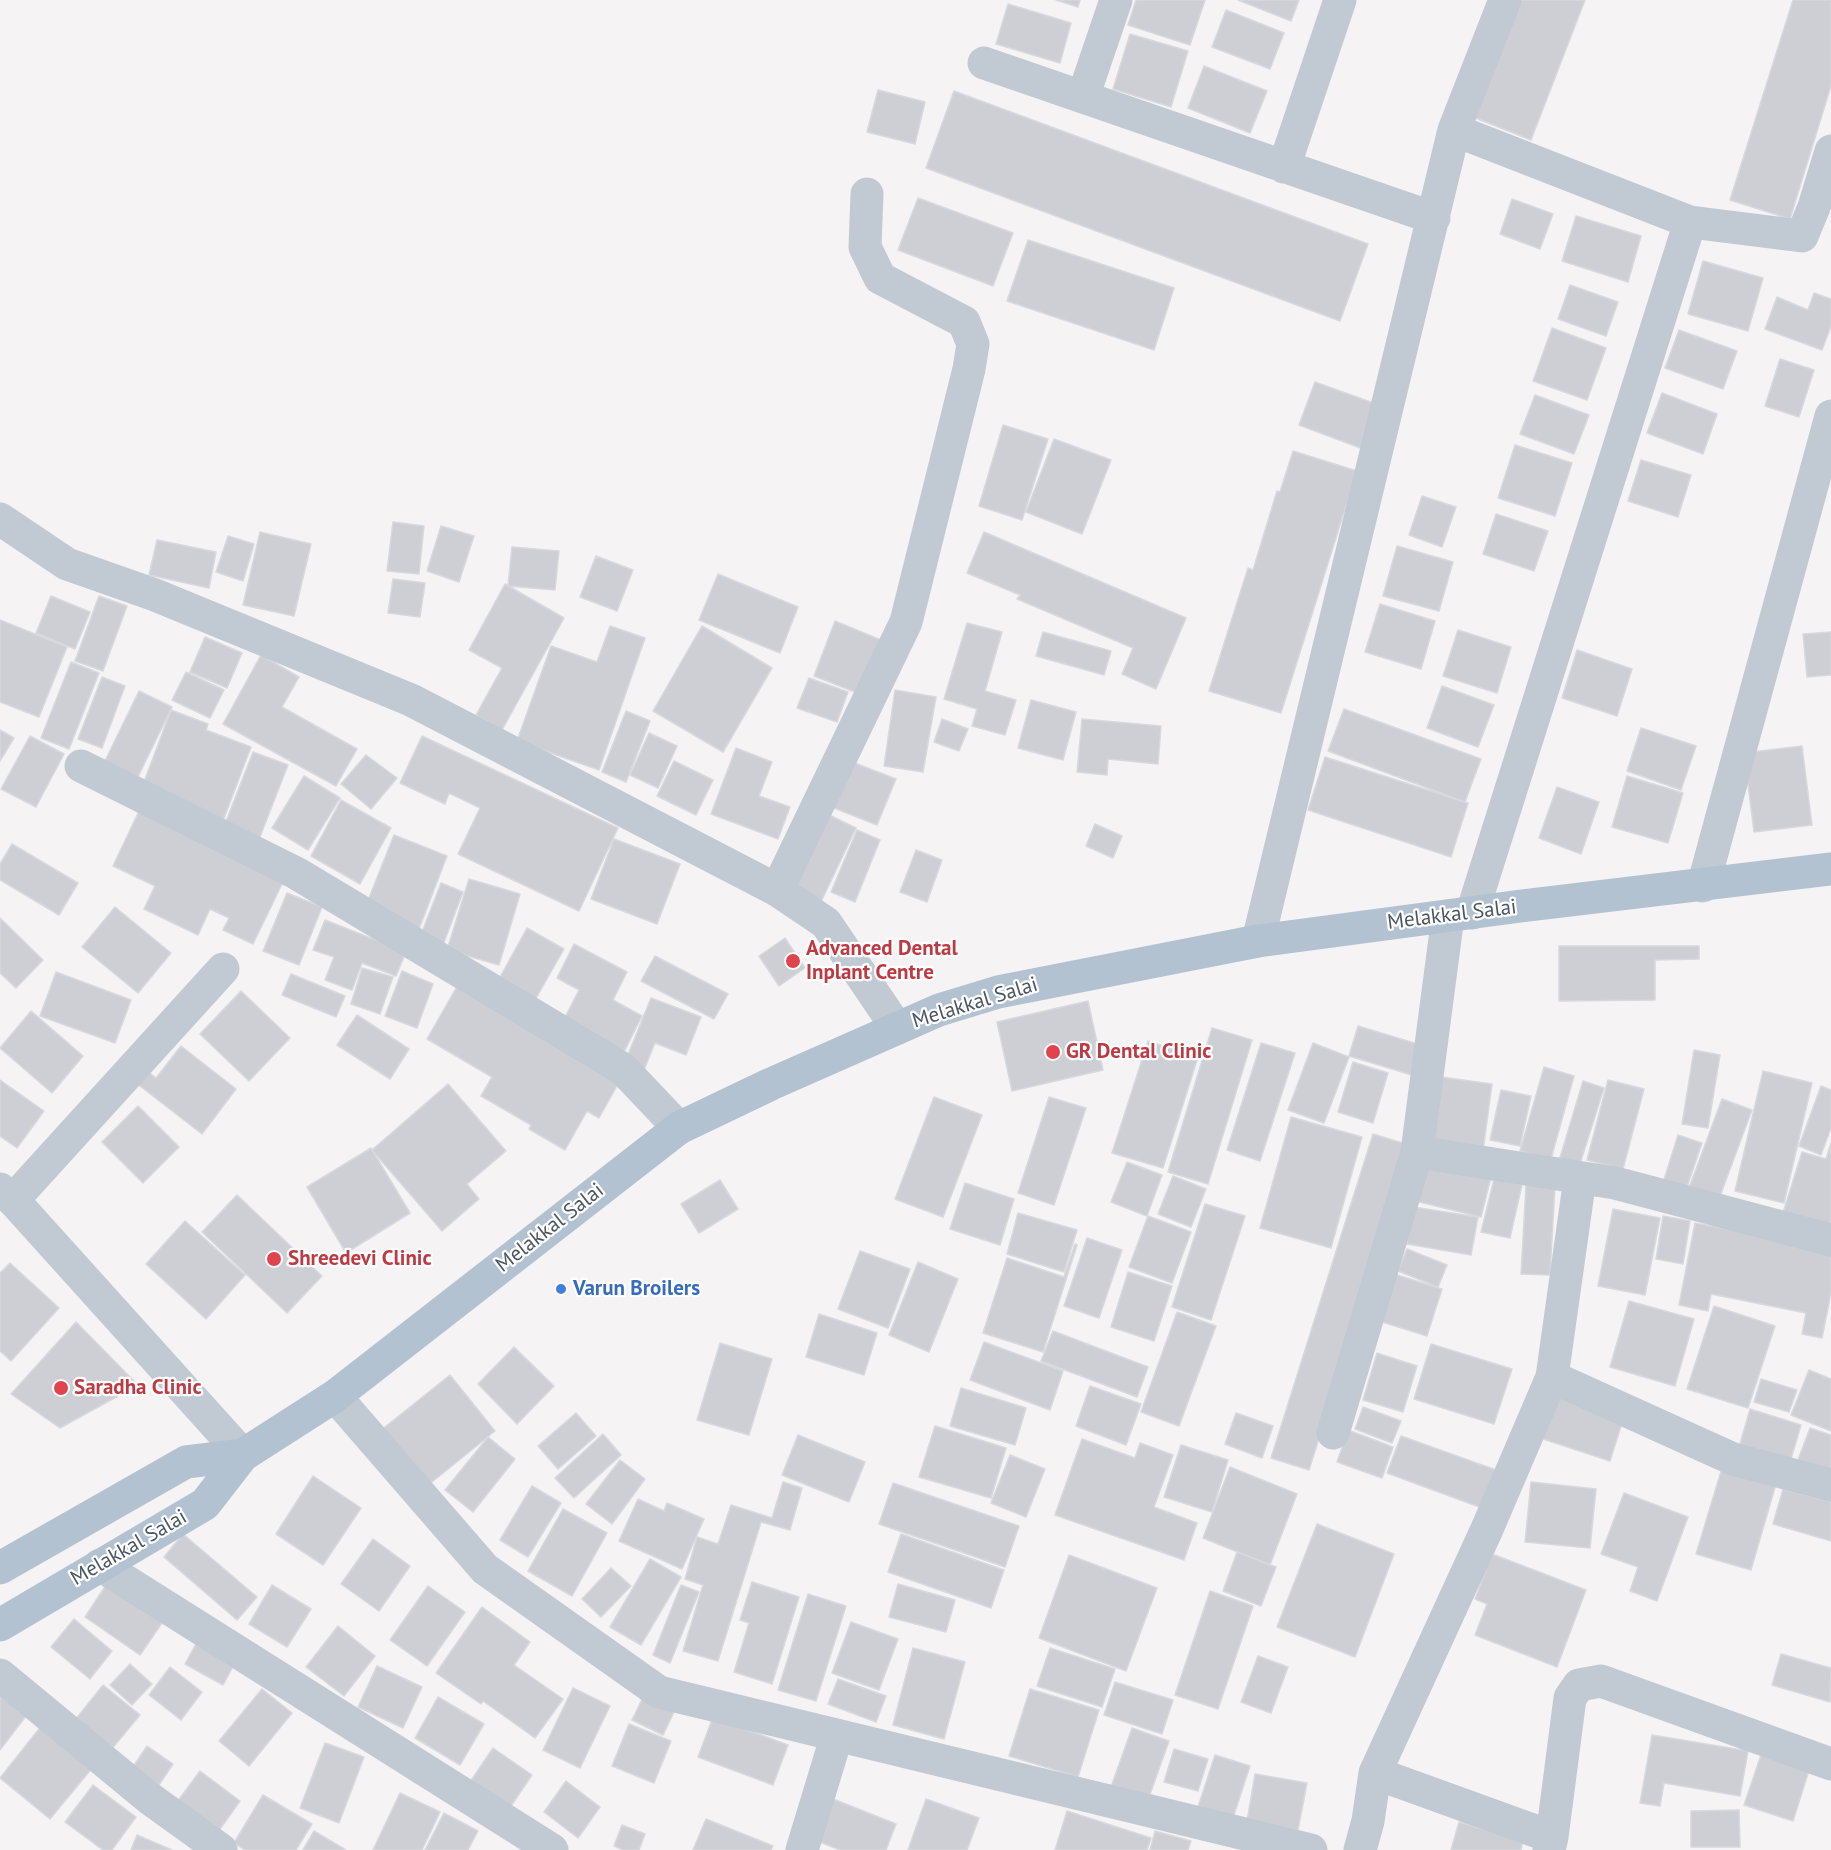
<!DOCTYPE html>
<html>
<head>
<meta charset="utf-8">
<style>
	body { margin:0 }
	canvas { display:block; background:#f5f3f3 }
</style>
</head>
<body>
<canvas width="1831" height="1850"></canvas>
<script>
const ctx = document.querySelector('canvas').getContext('2d');
ctx.lineJoin = 'round';
function fill(path, color) { ctx.fillStyle = color; ctx.fill(path, 'evenodd'); }
function strokePath(path, color, width, dash) { ctx.strokeStyle = color; ctx.lineWidth = width; ctx.lineCap = dash ? 'butt' : 'round'; ctx.setLineDash(dash || []); ctx.stroke(path); }
function drawText(font, color, halo, rows, align = 'center') {
  ctx.font = font + ' "PT Sans",sans-serif'; ctx.lineWidth = 4.5; ctx.setLineDash([]); ctx.textBaseline = 'middle'; ctx.strokeStyle = halo; ctx.fillStyle = color; for (const [text, x, y, turn = 0] of rows) {
    ctx.save(); ctx.translate(x, y); ctx.rotate((+turn || 0) * Math.PI / 180); ctx.textAlign = isNaN(turn) ? turn : align; if (halo) ctx.strokeText(text, 0, 0); ctx.fillText(text, 0, 0); ctx.restore();
  }
}
const building = new Path2D(`
	M1056,0H1080L1078,7Z
	M1136,0H1205L1190,45L1128,25Z
	M1238,0H1299L1291,21Z
	M1512,0H1585L1531,140L1468,115Z
	M1793,0H1831V86L1790,219L1730,200Z
	M1008,4L1071,23L1060,63L996,44Z
	M1226,10L1284,33L1270,69L1212,47Z
	M1130,34L1188,51L1171,107L1113,89Z
	M1204,66L1267,91L1250,133L1188,108Z
	M878,90L925,102L915,144L867,132Z
	M954,91L1368,244L1340,321L926,168Z
	M918,198L1013,233L993,286L898,250Z
	M1512,199L1553,214L1540,249L1500,234Z
	M1576,216L1641,236L1628,282L1562,261Z
	M1028,240L1174,288L1154,350L1007,301Z
	M1703,261L1763,278L1748,331L1688,314Z
	M1570,285L1618,302L1606,336L1558,319Z
	M1814,293L1831,299V326L1822,350L1765,329L1777,297L1808,310Z
	M1552,328L1606,348L1587,400L1533,381Z
	M1679,330L1737,351L1723,389L1665,368Z
	M1780,359L1814,370L1799,417L1765,406Z
	M1315,382L1379,405L1363,449L1299,425Z
	M1662,393L1717,414L1703,454L1647,433Z
	M1535,395L1589,415L1574,454L1520,434Z
	M1003,425L1048,439L1022,520L979,506Z
	M1054,439L1111,460L1082,534L1026,512Z
	M1515,445L1572,463L1555,516L1498,498Z
	M1293,451L1357,471L1281,713L1209,691L1248,568L1253,570L1277,491L1280,492Z
	M1641,460L1691,475L1678,517L1628,501Z
	M1422,496L1456,507L1442,547L1409,535Z
	M1496,514L1548,531L1534,571L1483,554Z
	M393,522L424,526L419,574L387,571Z
	M441,526L474,536L459,582L427,571Z
	M260,532L311,544L294,616L243,605Z
	M984,532L1186,618L1156,689L1122,674L1133,648L1017,599L1020,595L967,573Z
	M228,536L254,544L243,581L216,572Z
	M157,540L216,552L209,588L149,575Z
	M1397,546L1453,562L1439,611L1383,596Z
	M512,547L559,551L555,590L508,586Z
	M596,556L633,570L617,611L580,597Z
	M718,574L798,607L780,653L699,620Z
	M393,579L425,583L420,617L388,613Z
	M505,584L564,618L502,730L476,715L502,668L469,650Z
	M51,596L90,612L75,649L36,633Z
	M99,596L127,606L103,671L75,661Z
	M1380,604L1435,621L1421,669L1365,652Z
	M0,620L67,647L39,717L0,702Z
	M835,621L881,640L860,694L814,676Z
	M967,623L1002,632L985,691L1016,700L1005,735L972,726L977,709L944,699Z
	M610,626L645,638L599,770L517,741L551,646L597,662Z
	M702,626L772,668L723,752L653,711Z
	M1458,630L1511,647L1497,693L1443,676Z
	M1043,632L1111,651L1104,675L1036,656Z
	M1831,632V675L1807,677L1803,634Z
	M205,637L242,653L227,688L190,672Z
	M1577,650L1632,669L1617,716L1562,698Z
	M261,655L299,677L282,707L357,749L336,786L223,724Z
	M71,662L99,673L69,749L41,738Z
	M186,672L224,690L210,718L172,700Z
	M102,677L125,686L102,748L78,739Z
	M809,678L848,692L837,722L797,708Z
	M1442,686L1494,705L1478,747L1427,728Z
	M895,690L936,697L923,772L884,766Z
	M139,691L172,707L136,781L103,765Z
	M1031,700L1076,712L1063,760L1018,748Z
	M1344,709L1481,759L1465,802L1328,751Z
	M171,710L208,724L206,730L251,747L223,821L141,790Z
	M626,711L650,721L626,782L602,772Z
	M942,719L968,729L959,751L934,742Z
	M1082,719L1161,726L1158,764L1108,759L1107,775L1077,772Z
	M1641,728L1696,746L1681,790L1627,771Z
	M0,730L14,738L0,761Z
	M649,733L677,746L658,788L630,775Z
	M30,736L64,754L36,807L1,789Z
	M422,736L618,828L579,911L458,854L480,808L449,793L445,804L400,783Z
	M1802,746L1812,825L1754,832L1744,753Z
	M736,748L772,762L759,796L790,807L778,839L711,814Z
	M253,752L288,765L258,842L223,829Z
	M366,755L397,778L371,809L341,784Z
	M1325,757L1468,803L1451,857L1308,810Z
	M674,761L713,780L696,815L657,796Z
	M852,762L896,779L877,825L834,808Z
	M304,776L340,798L308,850L272,828Z
	M1627,776L1683,793L1668,843L1612,827Z
	M1557,787L1599,802L1581,854L1539,838Z
	M341,800L391,828L360,884L311,856Z
	M139,811L284,880L253,944L223,930L229,918L210,909L198,935L144,909L155,886L113,866Z
	M823,812L856,828L821,902L787,886Z
	M1095,824L1122,836L1113,858L1086,846Z
	M857,830L880,840L855,902L831,892Z
	M394,835L447,856L419,929L365,908Z
	M614,839L680,864L657,924L591,899Z
	M12,844L78,883L59,915L0,880V864Z
	M916,850L942,860L927,902L900,892Z
	M469,879L520,894L499,965L447,950Z
	M441,883L463,892L443,945L420,937Z
	M287,893L322,907L299,965L263,951Z
	M115,907L171,953L138,993L82,947Z
	M0,918L43,960L16,988L0,973Z
	M325,920L406,952L396,976L362,963L352,990L325,980L334,957L313,950Z
	M527,928L564,949L535,1000L499,979Z
	M785,938L805,968L779,986L759,956Z
	M574,944L627,972L613,1000L642,1016L621,1058L560,1027L579,990L557,978Z
	M1559,946H1699V959L1655,960V1000L1559,1001Z
	M655,956L728,994L714,1019L641,981Z
	M362,968L393,977L380,1014L351,1004Z
	M402,971L433,984L417,1028L385,1016Z
	M56,972L131,1000L115,1043L40,1016Z
	M291,974L345,996L336,1017L282,995Z
	M459,983L622,1077L599,1118L587,1111L565,1150L529,1129L531,1125L481,1096L492,1077L427,1039Z
	M241,991L290,1038L249,1081L200,1034Z
	M651,998L701,1017L686,1055L655,1043L644,1070L625,1062Z
	M1088,1001L1103,1070L1012,1091L997,1022Z
	M31,1011L83,1056L52,1093L0,1048Z
	M357,1015L409,1049L390,1079L337,1045Z
	M1358,1026L1424,1046L1415,1076L1349,1056Z
	M1212,1028L1252,1040L1208,1184L1168,1172Z
	M1148,1041L1198,1057L1163,1168L1112,1153Z
	M1261,1043L1295,1053L1260,1161L1227,1150Z
	M1313,1043L1349,1057L1324,1123L1288,1110Z
	M181,1046L236,1089L202,1134L136,1083L146,1070L156,1078Z
	M1694,1050L1720,1055L1708,1128L1682,1124Z
	M1353,1062L1388,1073L1373,1123L1338,1112Z
	M1544,1067L1574,1076L1551,1159L1520,1151Z
	M1763,1071L1812,1083L1784,1203L1735,1191Z
	M1441,1077L1492,1084L1483,1151L1432,1144Z
	M0,1080L44,1111L17,1148L0,1136Z
	M1608,1080L1644,1089L1623,1169L1587,1160Z
	M1583,1081L1604,1088L1579,1167L1559,1161Z
	M448,1084L506,1151L467,1184L479,1199L442,1231L372,1150Z
	M1821,1086L1831,1090V1128L1821,1155L1799,1146Z
	M1501,1090L1531,1096L1520,1146L1490,1140Z
	M934,1097L982,1115L943,1217L895,1199Z
	M1049,1097L1086,1108L1054,1205L1018,1193Z
	M1722,1099L1752,1110L1719,1199L1689,1188Z
	M138,1106L179,1147L143,1183L102,1142Z
	M1291,1117L1362,1137L1331,1248L1260,1228Z
	M1373,1134L1412,1146L1309,1470L1271,1458Z
	M1678,1135L1702,1143L1686,1190L1663,1183Z
	M1831,1143V1220L1828,1230L1782,1216L1802,1152L1826,1159Z
	M371,1148L410,1213L346,1253L307,1187Z
	M1424,1161L1491,1177L1481,1217L1415,1201Z
	M1127,1162L1162,1175L1147,1216L1111,1202Z
	M1173,1176L1206,1189L1191,1227L1158,1214Z
	M1494,1179L1522,1185L1510,1238L1481,1232Z
	M720,1180L738,1209L699,1233L681,1204Z
	M965,1183L1014,1199L1000,1245L950,1229Z
	M1526,1185L1555,1186L1550,1275L1521,1274Z
	M237,1195L322,1276L287,1313L202,1232Z
	M1205,1204L1245,1216L1211,1320L1172,1307Z
	M1413,1207L1478,1217L1471,1255L1407,1244Z
	M1613,1209L1660,1218L1645,1295L1598,1286Z
	M1018,1213L1077,1230L1064,1272L1007,1254Z
	M1148,1216L1191,1232L1172,1283L1129,1267Z
	M1663,1216L1690,1221L1683,1264L1656,1259Z
	M185,1221L245,1275L206,1319L146,1264Z
	M1695,1223L1831,1249V1293L1822,1338L1802,1334L1806,1313L1711,1294L1708,1311L1679,1305Z
	M1087,1238L1122,1250L1099,1318L1064,1306Z
	M1075,1244L1077,1245L1043,1352L983,1333L1007,1258L1064,1277Z
	M1407,1249L1447,1265L1438,1287L1398,1271Z
	M860,1251L910,1269L888,1328L838,1309Z
	M918,1262L958,1279L929,1352L889,1335Z
	M10,1263L59,1308L11,1361L0,1351V1273Z
	M1128,1272L1172,1286L1154,1341L1111,1327Z
	M1394,1274L1442,1289L1427,1336L1379,1321Z
	M1629,1301L1694,1319L1675,1386L1610,1367Z
	M1714,1306L1775,1326L1748,1408L1687,1389Z
	M1177,1312L1216,1326L1179,1426L1141,1412Z
	M819,1314L877,1333L864,1375L806,1357Z
	M76,1322L138,1385L60,1428L11,1394Z
	M1053,1331L1148,1367L1137,1397L1041,1361Z
	M984,1342L1063,1371L1050,1410L970,1380Z
	M720,1343L772,1359L749,1435L697,1420Z
	M1431,1344L1512,1369L1494,1424L1414,1399Z
	M514,1347L554,1386L517,1424L478,1384Z
	M1377,1353L1417,1366L1403,1412L1363,1400Z
	M1809,1370L1831,1379V1431L1791,1415Z
	M450,1375L495,1431L421,1491L375,1435Z
	M1761,1379L1797,1390L1789,1412L1754,1402Z
	M1090,1386L1141,1404L1126,1445L1076,1426Z
	M961,1388L1026,1408L1015,1445L950,1426Z
	M1557,1396L1624,1417L1610,1461L1543,1439Z
	M1363,1407L1401,1421L1392,1443L1355,1429Z
	M1750,1409L1801,1425L1789,1466L1738,1451Z
	M576,1413L596,1436L558,1469L538,1446Z
	M1236,1413L1273,1426L1262,1458L1225,1444Z
	M935,1426L1006,1448L991,1498L919,1477Z
	M1810,1428L1831,1435V1478L1796,1465Z
	M1348,1430L1393,1447L1382,1478L1337,1462Z
	M603,1434L621,1455L574,1498L555,1478Z
	M798,1435L865,1462L849,1502L782,1475Z
	M1401,1436L1496,1470L1482,1508L1387,1473Z
	M488,1437L515,1459L473,1512L445,1490Z
	M1082,1439L1135,1458L1140,1443L1173,1455L1154,1507L1197,1523L1184,1560L1055,1515Z
	M1181,1445L1228,1460L1212,1512L1164,1497Z
	M1010,1455L1045,1469L1026,1517L991,1503Z
	M620,1460L645,1479L612,1524L586,1504Z
	M1230,1467L1297,1494L1270,1565L1203,1538Z
	M1722,1468L1776,1484L1751,1570L1696,1554Z
	M313,1476L361,1508L323,1565L276,1534Z
	M783,1482L802,1488L790,1530L761,1522L718,1661L683,1651L703,1585L685,1579L697,1537L718,1544L731,1505L772,1518Z
	M1531,1482L1596,1489L1590,1548L1525,1542Z
	M893,1483L1019,1526L1005,1567L879,1524Z
	M532,1486L561,1503L528,1557L500,1540Z
	M1783,1489L1831,1502V1541L1773,1524Z
	M1624,1493L1688,1517L1657,1601L1630,1591L1638,1567L1601,1554Z
	M638,1499L664,1511L667,1503L704,1519L682,1569L619,1541Z
	M563,1509L607,1533L572,1596L528,1571Z
	M1317,1524L1394,1554L1355,1657L1277,1627Z
	M183,1534L257,1597L237,1620L164,1557Z
	M901,1534L1004,1570L991,1608L888,1572Z
	M373,1539L410,1566L379,1611L341,1584Z
	M1237,1552L1276,1567L1261,1606L1223,1591Z
	M1492,1554L1586,1590L1557,1667L1475,1635L1487,1604L1475,1599Z
	M1069,1555L1157,1588L1126,1671L1039,1638Z
	M650,1559L681,1577L641,1645L610,1627Z
	M611,1568L631,1586L601,1617L582,1599Z
	M752,1582L799,1597L772,1684L734,1672L749,1623L740,1620Z
	M898,1584L955,1600L946,1632L889,1617Z
	M106,1585L162,1623L140,1655L85,1617Z
	M272,1585L311,1609L287,1647L249,1624Z
	M681,1585L699,1592L670,1663L653,1655Z
	M428,1586L465,1612L427,1666L390,1640Z
	M1210,1591L1253,1606L1218,1709L1175,1695Z
	M808,1594L846,1606L816,1701L778,1690Z
	M482,1607L530,1642L514,1665L563,1699L535,1738L483,1701L481,1704L436,1673Z
	M74,1619L112,1651L90,1679L51,1647Z
	M851,1622L898,1639L879,1690L832,1673Z
	M338,1626L375,1656L344,1696L306,1667Z
	M197,1642L235,1663L223,1685L185,1664Z
	M913,1648L965,1662L944,1739L893,1725Z
	M1050,1648L1115,1669L1102,1707L1037,1686Z
	M1781,1654L1831,1668L1830,1702L1772,1685Z
	M1258,1656L1288,1667L1271,1713L1241,1702Z
	M130,1664L152,1684L132,1705L110,1685Z
	M377,1666L422,1687L403,1728L358,1707Z
	M170,1667L202,1692L181,1720L149,1695Z
	M838,1679L886,1696L876,1722L828,1704Z
	M1115,1682L1173,1700L1162,1734L1104,1715Z
	M103,1685L140,1715L111,1750L75,1720Z
	M573,1688L610,1706L580,1768L543,1750Z
	M262,1689L292,1713L249,1766L219,1741Z
	M1030,1689L1099,1710L1078,1777L1009,1756Z
	M645,1693L676,1708L663,1735L632,1720Z
	M0,1696L26,1716L0,1750Z
	M438,1697L484,1724L460,1765L415,1738Z
	M713,1717L788,1745L773,1785L698,1757Z
	M629,1724L671,1741L654,1783L612,1766Z
	M42,1725L93,1767L50,1819L0,1778Z
	M1132,1728L1169,1741L1148,1800L1111,1787Z
	M1652,1735L1748,1751L1740,1796L1664,1783L1660,1806L1640,1803Z
	M325,1743L364,1757L339,1823L300,1808Z
	M147,1746L173,1764L159,1785L133,1767Z
	M1764,1746L1812,1761L1793,1821L1744,1805Z
	M493,1748L532,1775L509,1809L470,1782Z
	M1174,1749L1208,1759L1198,1791L1164,1782Z
	M1215,1755L1250,1766L1232,1821L1197,1810Z
	M200,1771L240,1801L218,1832L177,1802Z
	M1255,1774L1307,1783L1298,1830L1247,1821Z
	M566,1781L600,1807L578,1838L544,1812Z
	M93,1785L136,1817L112,1850H103L65,1822Z
	M400,1793L440,1812L422,1850H373Z
	M263,1795L312,1824L296,1850H245L234,1843Z
	M823,1795L896,1824L886,1850H840L807,1837Z
	M926,1799L979,1818L967,1850H908Z
	M1739,1810L1740,1847H1691V1811Z
	M1067,1811L1151,1838L1147,1850H1055Z
	M444,1813L478,1831L468,1850H425Z
	M706,1819L773,1846L771,1850H693Z
	M1459,1822L1523,1841L1521,1850H1451Z
	M622,1825L645,1834L639,1850H623L614,1846Z
	M314,1831L346,1850H303Z
	M1155,1831L1191,1841L1188,1850H1150Z
	M137,1835L172,1850H131Z`);
const minor = new Path2D(`
	M984,63L1434,218
	M1083,97L1116,0
	M1454,130L1505,0
	M1284,167L1340,0
	M0,519L67,564L155,595L411,700L777,890L826,923L897,1028
	M81,766L296,873L595,1052L623,1069L679,1128
	M1703,886L1831,416
	M777,890L906,622L969,369L973,344L964,322L880,278L865,247L867,194
	M1472,913L1690,222
	M1258,941L1454,130L1690,222L1802,236L1814,207L1831,151
	M1417,1152L1615,1183L1831,1240
	M13,1200L223,969
	M1552,1377L1733,1459L1831,1485
	M335,1396L485,1569L659,1692L1311,1850
	M1333,1433L1417,1152L1448,916
	M100,1565L552,1850
	M0,1675L149,1798L221,1850
	M1375,1773L1487,1529L1552,1377L1580,1178
	M1552,1837L1570,1698L1579,1685L1601,1681L1831,1764
	M802,1850L837,1735
	M1360,1850L1368,1821L1375,1773L1552,1837L1549,1850`);
const tertiary = new Path2D(`
	M0,1189L13,1200L243,1455`);
const primary = new Path2D(`
	M0,1568L186,1462L243,1455
	M0,1625L205,1504L243,1455L335,1396L679,1128L771,1084L939,1010L998,992L1258,941L1521,906L1831,869`);
const markers = [
	[793,961,8,"#e0444e"],
	[1053,1052,8,"#e0444e"],
	[274,1259,8,"#e0444e"],
	[561,1289,6,"#3f7fe0"],
	[61,1388,8,"#e0444e"]
];
const streetNames = [
	["Melakkal Salai",1452,915,-7],
	["Melakkal Salai",975,1003,-17],
	["Melakkal Salai",550,1228,-38],
	["Melakkal Salai",129,1548,-30]
];
const healthNames = [
	["Advanced Dental",806,949],
	["Inplant Centre",806,973],
	["GR Dental Clinic",1066,1052],
	["Shreedevi Clinic",288,1259],
	["Saradha Clinic",74,1388]
];
const shopNames = [
	["Varun Broilers",573,1289]
];
fill(building, '#cdcfd5');
strokePath(building, '#d7d9de', 1.5);
strokePath(minor, '#c1cad2', 33);
strokePath(tertiary, '#c1cad2', 33);
strokePath(primary, '#b3c2d1', 33);
for (const [x, y, r, color] of markers) { const dot = new Path2D(); dot.arc(x, y, r, 0, 2 * Math.PI); ctx.fillStyle = color; ctx.fill(dot); strokePath(dot, '#fff', 2); }
drawText('21px', '#4a5661', '#fff', streetNames);
drawText('bold 21px', '#be3a42', '#fff', healthNames, 'left');
drawText('bold 21px', '#366cbe', '#fff', shopNames, 'left');
</script>
</body>
</html>
